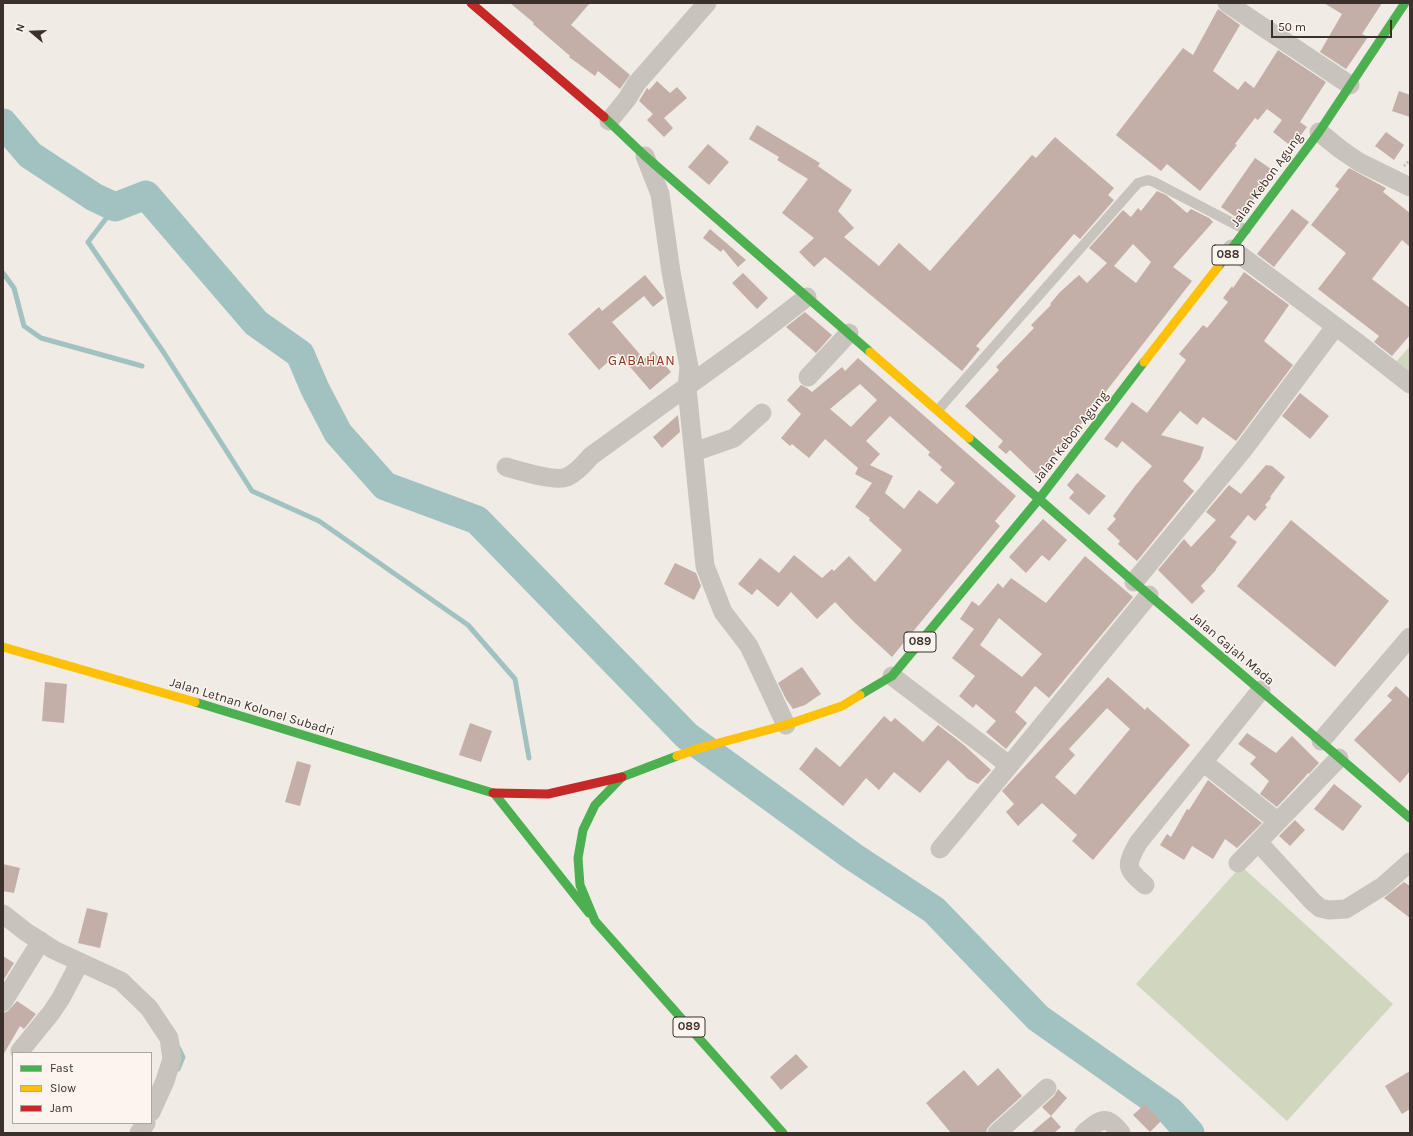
<!DOCTYPE html>
<html>
<head>
<meta charset="utf-8">
<style>
	body { margin:0 }
	#map { position:relative; width:1413px; height:1136px; overflow:hidden; background:#f0ebe5; font-family:Karla,sans-serif }
	canvas { display:block }
	.frame { position:absolute; inset:0; border:4px solid #3b302b; pointer-events:none }
	.legend { position:absolute; left:12px; top:1052px; width:140px; height:72px; box-sizing:border-box; background:#fbf5ee; border:1px solid #aea6a0; margin:0; padding:5px 7px; list-style:none; font-size:12px; color:#3b302b }
	.legend li { display:flex; align-items:center; gap:8px; height:20px }
	.legend b { width:20px; border:1px solid #aea6a0 }
	.north { position:absolute; left:12px; top:12px; width:40px; height:40px; -webkit-text-stroke:3px #fbf5ee; paint-order:stroke; rotate:289deg; font-size:11px; font-weight:700; line-height:16px; text-align:center; color:#3b302b }
	.north::after { content:''; display:block; margin:auto; width:14px; height:18px; background:#3b302b; clip-path:polygon(50% 0,100% 100%,50% 72%,0 100%) }
	.scale { position:absolute; left:1271px; top:20px; width:121px; height:18px; box-sizing:border-box; border:2px solid #3b302b; border-top:0; padding-left:5px; font-size:12px; line-height:14px; white-space:nowrap; color:#3b302b; -webkit-text-stroke:3px #fbf5ee; paint-order:stroke }
</style>
</head>
<body>
<div id="map">
<canvas width="1413" height="1136"></canvas>
<div class="frame"></div>
<ul class="legend">
<li><b style="height:5px;background:#4caf50"></b>Fast</li>
<li><b style="height:5px;background:#ffc107"></b>Slow</li>
<li><b style="height:5px;background:#c62828"></b>Jam</li>
</ul>
<div class="north">N</div>
<div class="scale">50 m</div>
</div>
<script>
const ctx = document.querySelector('canvas').getContext('2d');
ctx.lineJoin = 'round';
function fill(path, color) { ctx.fillStyle = color; ctx.fill(path, 'evenodd'); }
function strokePath(path, color, width, dash) { ctx.strokeStyle = color; ctx.lineWidth = width; ctx.lineCap = dash ? 'butt' : 'round'; ctx.setLineDash(dash || []); ctx.stroke(path); }
function drawText(font, color, halo, rows, align = 'center') {
  ctx.font = font + ' Karla,sans-serif'; ctx.lineWidth = 3; ctx.setLineDash([]); ctx.textBaseline = 'middle'; ctx.strokeStyle = halo; ctx.fillStyle = color; for (const [text, x, y, turn = 0] of rows) {
    ctx.save(); ctx.translate(x, y); ctx.rotate((+turn || 0) * Math.PI / 180); ctx.textAlign = isNaN(turn) ? turn : align; if (halo) ctx.strokeText(text, 0, 0); ctx.fillText(text, 0, 0); ctx.restore();
  }
}
const green = new Path2D(`
	M1410,346V375L1395,363Z
	M1241,866L1393,1004L1287,1121L1136,984Z`);
const stream = new Path2D(`
	M115,207L88,242L164,353L252,491L319,521L468,625L515,679L529,758
	M3,273L14,288L24,326L41,338L142,366
	M178,1069L183,1057L178,1047`);
const river = new Path2D(`
	M3,123L30,155L94,197L115,207L146,195L256,323L300,354L315,389L338,433L385,486L477,520L687,736L852,856L934,910L1038,1018L1170,1111L1190,1133`);
const building = new Path2D(`
	M510,3H590L571,25L630,75L620,89L598,71L595,76L569,57L570,56L533,24L534,23Z
	M1324,3H1382L1362,34L1368,37L1346,69L1320,52L1342,14Z
	M1218,9L1240,25L1213,71L1238,90L1245,81L1254,88L1278,50L1326,82L1300,122L1307,127L1292,147L1273,132L1282,120L1267,109L1258,120L1255,118L1235,144L1237,145L1200,191L1167,164L1161,171L1116,135L1183,48L1193,55Z
	M657,81L670,93L677,87L687,98L664,118L673,128L664,137L647,120L653,114L639,101L647,88L649,90Z
	M1399,91L1410,95V117L1392,111Z
	M757,125L820,163L818,166L852,190L838,211L854,228L844,237L879,266L899,243L930,271L1032,155L1036,158L1055,137L1114,188L1108,195L1114,200L1080,239L1074,234L976,346L980,349L962,371L825,257L814,267L799,252L814,238L782,213L808,179L777,160L779,157L749,139Z
	M1386,132L1404,145L1394,160L1375,146Z
	M708,144L729,162L709,185L688,167Z
	M1255,158L1274,171L1239,219L1221,207Z
	M1349,168L1386,188L1383,192L1410,213V247L1402,240L1372,279L1410,308V335L1392,356L1374,342L1379,336L1318,289L1346,253L1311,225L1339,189L1335,186Z
	M1157,191L1166,195L1187,213L1191,209L1209,218L1213,222L1173,267L1192,281L1097,403L1085,416L1086,417L1067,443L1036,475L1010,450L1006,454L998,447L1003,441L965,406L999,370L996,367L1034,328L1031,325L1051,305L1050,304L1060,292L1079,275L1087,283L1107,263L1089,248L1123,210L1131,217L1138,208L1141,211ZM1133,244L1151,262L1136,283L1114,266Z
	M1292,209L1309,222L1274,267L1257,254Z
	M710,229L746,260L738,267L723,249L721,252L703,238Z
	M1244,272L1289,305L1264,341L1293,365L1236,441L1203,417L1197,425L1180,411L1161,435L1204,447L1200,459L1183,481L1194,491L1137,561L1118,544L1120,541L1107,529L1116,519L1113,516L1135,486L1152,466L1122,441L1117,448L1104,439L1132,402L1147,413L1186,360L1179,354L1203,325L1207,328L1228,302L1223,298L1232,286L1233,288Z
	M743,273L768,298L757,309L732,283Z
	M645,275L664,298L653,307L644,296L612,322L644,359L653,351L671,372L650,390L618,353L599,370L568,334L599,307L602,311Z
	M805,312L832,335L816,353L786,327Z
	M858,358L1016,496L995,521L1000,526L892,657L854,622L835,602L817,619L791,592L778,607L757,589L752,595L738,584L760,558L779,573L794,555L822,578L832,569L834,571L849,556L875,582L902,550L869,520L870,518L855,507L872,483L855,474L858,468L825,439L809,458L792,444L790,446L781,438L801,414L787,400L801,385L807,388L812,392L842,367L845,371ZM860,384L877,400L851,427L830,409ZM890,416L930,452L928,455L942,467L940,470L955,483L937,504L919,490L904,509L885,493L893,476L870,465L880,454L866,441Z
	M1300,393L1329,416L1310,439L1282,416Z
	M678,415L680,432L662,448L653,437Z
	M1266,465L1272,466L1285,477L1270,497L1271,498L1265,505L1267,507L1255,521L1248,515L1230,537L1237,542L1226,557L1216,569V570L1201,586L1205,591L1192,604L1158,570L1184,539L1191,547L1216,520L1206,512L1229,485L1241,494Z
	M1077,473L1106,496L1089,515L1069,498L1074,492L1067,485Z
	M1043,519L1067,540L1049,561L1042,555L1026,573L1009,557Z
	M1291,520L1389,601L1335,667L1237,586Z
	M1085,556L1133,597L1049,698L1035,686L1015,712L1027,723L1006,749L986,732L996,721L976,704L973,708L959,696L975,676L952,658L974,629L960,619L972,601L979,606L998,583L1003,588L1011,578L1046,603ZM999,618L1042,654L1022,677L980,645Z
	M675,563L696,573L701,586L694,600L664,584Z
	M802,667L821,694L805,705L793,709L786,699L778,683Z
	M1108,677L1145,710L1147,707L1190,745L1093,860L1072,841L1077,835L1042,803L1018,826L1006,812L1014,804L1002,791ZM1107,708L1130,729L1075,795L1055,777L1075,755L1069,749Z
	M45,682L67,684L64,723L42,721Z
	M1396,686L1410,699V771L1400,783L1354,740L1392,700L1387,696Z
	M884,716L891,722L895,718L923,742L938,725L964,745L991,770L978,784L968,779L948,760L920,793L894,772L879,790L866,778L843,806L799,769L816,747L840,767Z
	M470,723L492,731L481,762L459,755Z
	M1247,733L1276,753L1292,736L1319,763L1309,774L1308,773L1304,778L1277,807L1260,794L1269,781L1250,764L1256,757L1238,744Z
	M297,761L311,765L300,806L285,802Z
	M1208,780L1262,823L1237,848L1225,839L1213,859L1192,846L1184,860L1160,845L1167,834L1171,837L1187,809L1189,810Z
	M1334,784L1362,806L1343,831L1314,809Z
	M1295,820L1305,830L1290,846L1279,836Z
	M3,864L20,868L14,893L3,891Z
	M1404,882L1410,886V918L1384,898Z
	M87,908L108,913L100,948L78,943Z
	M3,956L14,963L3,981Z
	M17,1001L36,1014L24,1029L20,1026L3,1055V1013L8,1011Z
	M796,1054L808,1067L781,1090L770,1077Z
	M998,1068L1022,1096L990,1125L987,1129L986,1133H951L926,1103L964,1070L978,1086Z
	M1410,1071V1109L1402,1114L1385,1086Z
	M1058,1089L1067,1098L1051,1116L1042,1107L1054,1096Z
	M1145,1104L1161,1121L1150,1132L1133,1115Z
	M1051,1116L1061,1127L1054,1133H1031Z`);
const path = new Path2D(`
	M1404,166L1410,160`);
const lane = new Path2D(`
	M938,410L1138,183L1148,180L1154,182L1246,230`);
const street = new Path2D(`
	M1227,3L1350,85
	M609,121L627,99L636,84L707,3
	M1319,132L1340,149L1359,162L1410,187
	M645,156L660,194L671,272L689,367L687,388L705,566L723,612L749,646L786,725
	M1232,249L1354,340L1410,384
	M808,377L849,333
	M694,452L734,438L762,413
	M506,467C520,471 555,482 567,477C576,473 585,463 591,456L754,338L807,297
	M1134,582L1243,450L1335,327
	M892,676L1001,759L1008,767L1149,595
	M1321,741L1410,637
	M1203,762L1277,821
	M1258,842L1313,902L1320,908L1329,910L1346,909L1383,886L1410,862
	M940,849L1008,767
	M1238,863L1339,758
	M1145,885C1126,868 1125,867 1138,843L1261,690
	M3,914L26,932L54,950L121,981L149,1008L169,1038L172,1059L165,1081L151,1112
	M3,1002L41,941
	M20,1051L51,1013L61,998L80,962
	M139,1133L146,1123
	M997,1133L1047,1088
	M1084,1133C1101,1119 1106,1114 1121,1133`);
const fast = new Path2D(`
	M604,117L645,156L870,352
	M1218,267L1319,132L1405,3
	M969,438L1149,595L1410,818
	M860,695L892,676L1039,499L1144,362
	M195,702L493,793
	M677,756L622,777L595,805L583,830L578,858L580,885L595,921L783,1133
	M494,793L589,913`);
const slow = new Path2D(`
	M870,352L969,438
	M1144,362L1218,267
	M3,647L195,702
	M677,756L700,748L786,725L842,706L860,695`);
const jam = new Path2D(`
	M471,3L604,117
	M493,793L548,794L622,777`);
const shields = [
	[1228,255,32],
	[920,642,32],
	[689,1027,32]
];
const shieldNames = [
	["088",1228,255],
	["089",920,642],
	["089",689,1027]
];
const streetNames = [
	["Jalan Kebon Agung",1267,180,-54],
	["Jalan Kebon Agung",1071,437,-52],
	["Jalan Gajah Mada",1232,649,40],
	["Jalan Letnan Kolonel Subadri",252,707,17]
];
const neighbourhoodNames = [
	["GABAHAN",642,361]
];
fill(green, '#d1d6bf');
strokePath(stream, '#a1c2c1', 5);
strokePath(river, '#a1c2c1', 29);
fill(building, '#c3afa7');
strokePath(path, '#c2bbb6', 2.5, [2, 2]);
strokePath(lane, '#c9c3be', 10);
strokePath(street, '#c9c3be', 19);
strokePath(fast, '#4caf50', 9);
strokePath(slow, '#ffc107', 9);
strokePath(jam, '#c62828', 9);
for (const [x, y, w] of shields) { const box = new Path2D(); box.roundRect(x - w / 2, y - 10, w, 20, 3); ctx.fillStyle = '#fbf5ee'; ctx.fill(box); strokePath(box, '#3b302b', 1); }
drawText('bold 12px', '#3b302b', null, shieldNames);
drawText('13px', '#3b302b', '#fbf5ee', streetNames);
ctx.letterSpacing = '1px';
drawText('14px', '#8c3b22', '#fbf5ee', neighbourhoodNames);
ctx.letterSpacing = '0px';
</script>
</body>
</html>
